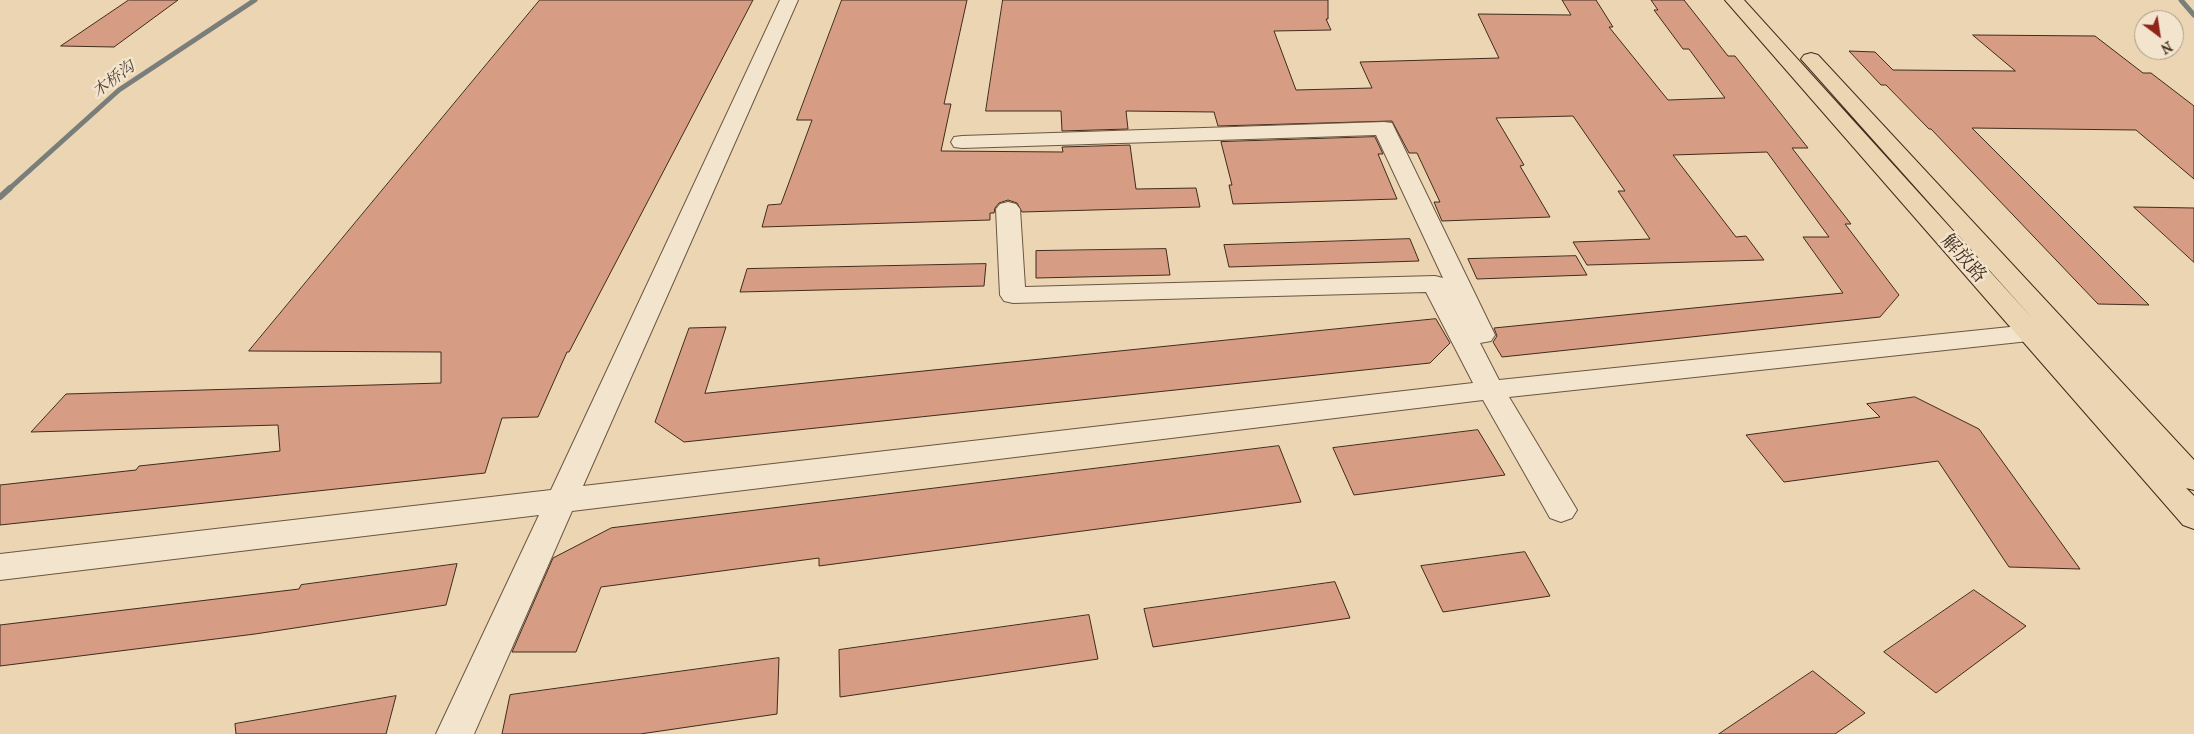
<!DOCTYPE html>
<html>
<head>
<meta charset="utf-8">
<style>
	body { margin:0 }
	#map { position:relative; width:2194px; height:734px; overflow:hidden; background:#ecd5b2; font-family:"IM FELL French Canon",serif }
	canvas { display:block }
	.north { position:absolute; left:2134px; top:10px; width:50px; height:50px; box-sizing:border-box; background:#f3e4cd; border:1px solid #ab9a86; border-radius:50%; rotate:149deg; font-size:14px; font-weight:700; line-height:20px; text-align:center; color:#402b1c }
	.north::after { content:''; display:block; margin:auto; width:18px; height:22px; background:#8f2418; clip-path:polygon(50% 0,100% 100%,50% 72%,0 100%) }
</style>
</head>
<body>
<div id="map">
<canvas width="2194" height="734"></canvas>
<div class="north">N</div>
</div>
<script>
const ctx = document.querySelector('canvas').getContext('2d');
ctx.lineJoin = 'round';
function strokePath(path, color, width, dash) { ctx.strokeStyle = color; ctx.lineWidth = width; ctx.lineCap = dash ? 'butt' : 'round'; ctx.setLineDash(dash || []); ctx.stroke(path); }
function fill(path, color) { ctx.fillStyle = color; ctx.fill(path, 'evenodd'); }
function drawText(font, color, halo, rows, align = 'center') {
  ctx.font = font + ' "IM FELL French Canon","Noto Serif SC",serif'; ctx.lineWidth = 5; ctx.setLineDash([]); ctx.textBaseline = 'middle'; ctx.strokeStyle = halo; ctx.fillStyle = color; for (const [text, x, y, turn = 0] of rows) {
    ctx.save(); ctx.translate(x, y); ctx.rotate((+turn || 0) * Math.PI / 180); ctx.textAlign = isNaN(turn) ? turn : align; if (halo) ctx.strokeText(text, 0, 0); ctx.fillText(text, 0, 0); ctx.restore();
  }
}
const streamFar1 = new Path2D(`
	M2181,0L2194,15
	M9,189L119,90L255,0`);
const stream = new Path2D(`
	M0,197L10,188`);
const building = new Path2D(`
	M129,0H178L114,47L61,46Z
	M540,0H753L569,352H567L538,417L502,418L485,473L0,525V485L136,470L139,466L280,451L278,425L31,432L66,394L441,383V352L249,351Z
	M842,0H967L944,104H951L941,151L1063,152L1062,147L1130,145L1136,189L1196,188L1200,207L1022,212L1017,203L1008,200L999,203L995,208L994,213H990V220L762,227L768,205L781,204L812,120H797Z
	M1003,0H1328V19H1326L1331,30L1274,31L1296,90L1372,88L1360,62L1499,58L1478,14L1571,15L1562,0H1596L1613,27H1609L1668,100L1725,98L1689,49H1683L1654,10H1658L1651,0H1684L1728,56H1735L1808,148H1792L1851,224H1845L1899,295L1880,317L1502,357L1493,342L1497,336L1494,328L1843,293L1803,237H1829L1767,152L1673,155L1736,237L1746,236L1764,260L1587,265L1573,242L1650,239L1618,191H1625L1573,116L1496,118L1524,165L1520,166L1550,217L1442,221L1434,202H1440L1417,153H1409L1392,121L1218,126L1214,112L1126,111L1128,129L1062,131L1061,111H986Z
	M1973,35L2095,36L2143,73H2151L2194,106V179L2136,130L1972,128L2149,305L2098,304L1931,129H1929L1886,85H1881L1849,51L1875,52L1893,70L2015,71Z
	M1375,137L1383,154H1378L1397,199L1233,204L1229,185H1232L1221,142Z
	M2134,207L2194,208V262Z
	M1410,239L1419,261L1229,267L1224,245Z
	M1166,249L1170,275L1036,278V251Z
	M1576,256L1587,275L1477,279L1468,259Z
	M986,264L984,286L740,292L747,269Z
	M1436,319L1450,343L1430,363L684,442L655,422L689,328L726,327L705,393Z
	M1915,397L1979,429L2080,569L2009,567L1938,461L1784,482L1746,435L1880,417L1867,404Z
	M1478,430L1505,475L1354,495L1333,448Z
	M1279,446L1301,502L819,566V558L601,587L576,652H512L553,558L611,528Z
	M1525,552L1550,596L1443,612L1421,566Z
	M457,564L446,605L255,634L0,666V625L299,589L301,585Z
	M1335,582L1350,618L1153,647L1144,609Z
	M1974,590L2026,626L1936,693L1884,652Z
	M1089,615L1098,659L840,697L839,650Z
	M779,658L777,714L640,734H502L510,695Z
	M1813,671L1865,713L1835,734H1719Z
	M396,696L386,734H236L235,724Z`);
const minor = new Path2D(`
	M780,0H798L583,486L1473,383L1426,292L1013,303L1004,301L1000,295L996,209L1000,204L1008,202L1016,204L1020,209L1025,287L1435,276L1443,278L1376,135L962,148L954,147L951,142L954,137L962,136L1384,122L1392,123L1495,335L1491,341L1480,343L1499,380L2029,325L2038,327L2042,333L2038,339L2029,341L1509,397L1577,510L1572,518L1561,522L1550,518L1483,400L572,511L474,734H436L539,515L0,580V554L551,490Z`);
const major = new Path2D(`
	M1725,0H1744L2033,319L1801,59L1804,55L1811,53L1818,55L2194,460V490L2186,488L2194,496V529L2183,525Z`);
const farWaternames = [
	["木桥沟",114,80,-37]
];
const streetNames = [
	["解放路",1963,259,48]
];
strokePath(streamFar1, '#797e7a', 5);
strokePath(stream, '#797e7a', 6);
fill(building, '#d69d84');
strokePath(building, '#402b1c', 1);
strokePath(minor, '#6b5642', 2);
strokePath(major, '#402b1c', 2);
fill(minor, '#f3e4cd');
fill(major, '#ecd5b2');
drawText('italic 16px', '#53473b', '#f3e4cd', farWaternames);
drawText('19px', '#402b1c', '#f3e4cd', streetNames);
</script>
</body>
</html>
